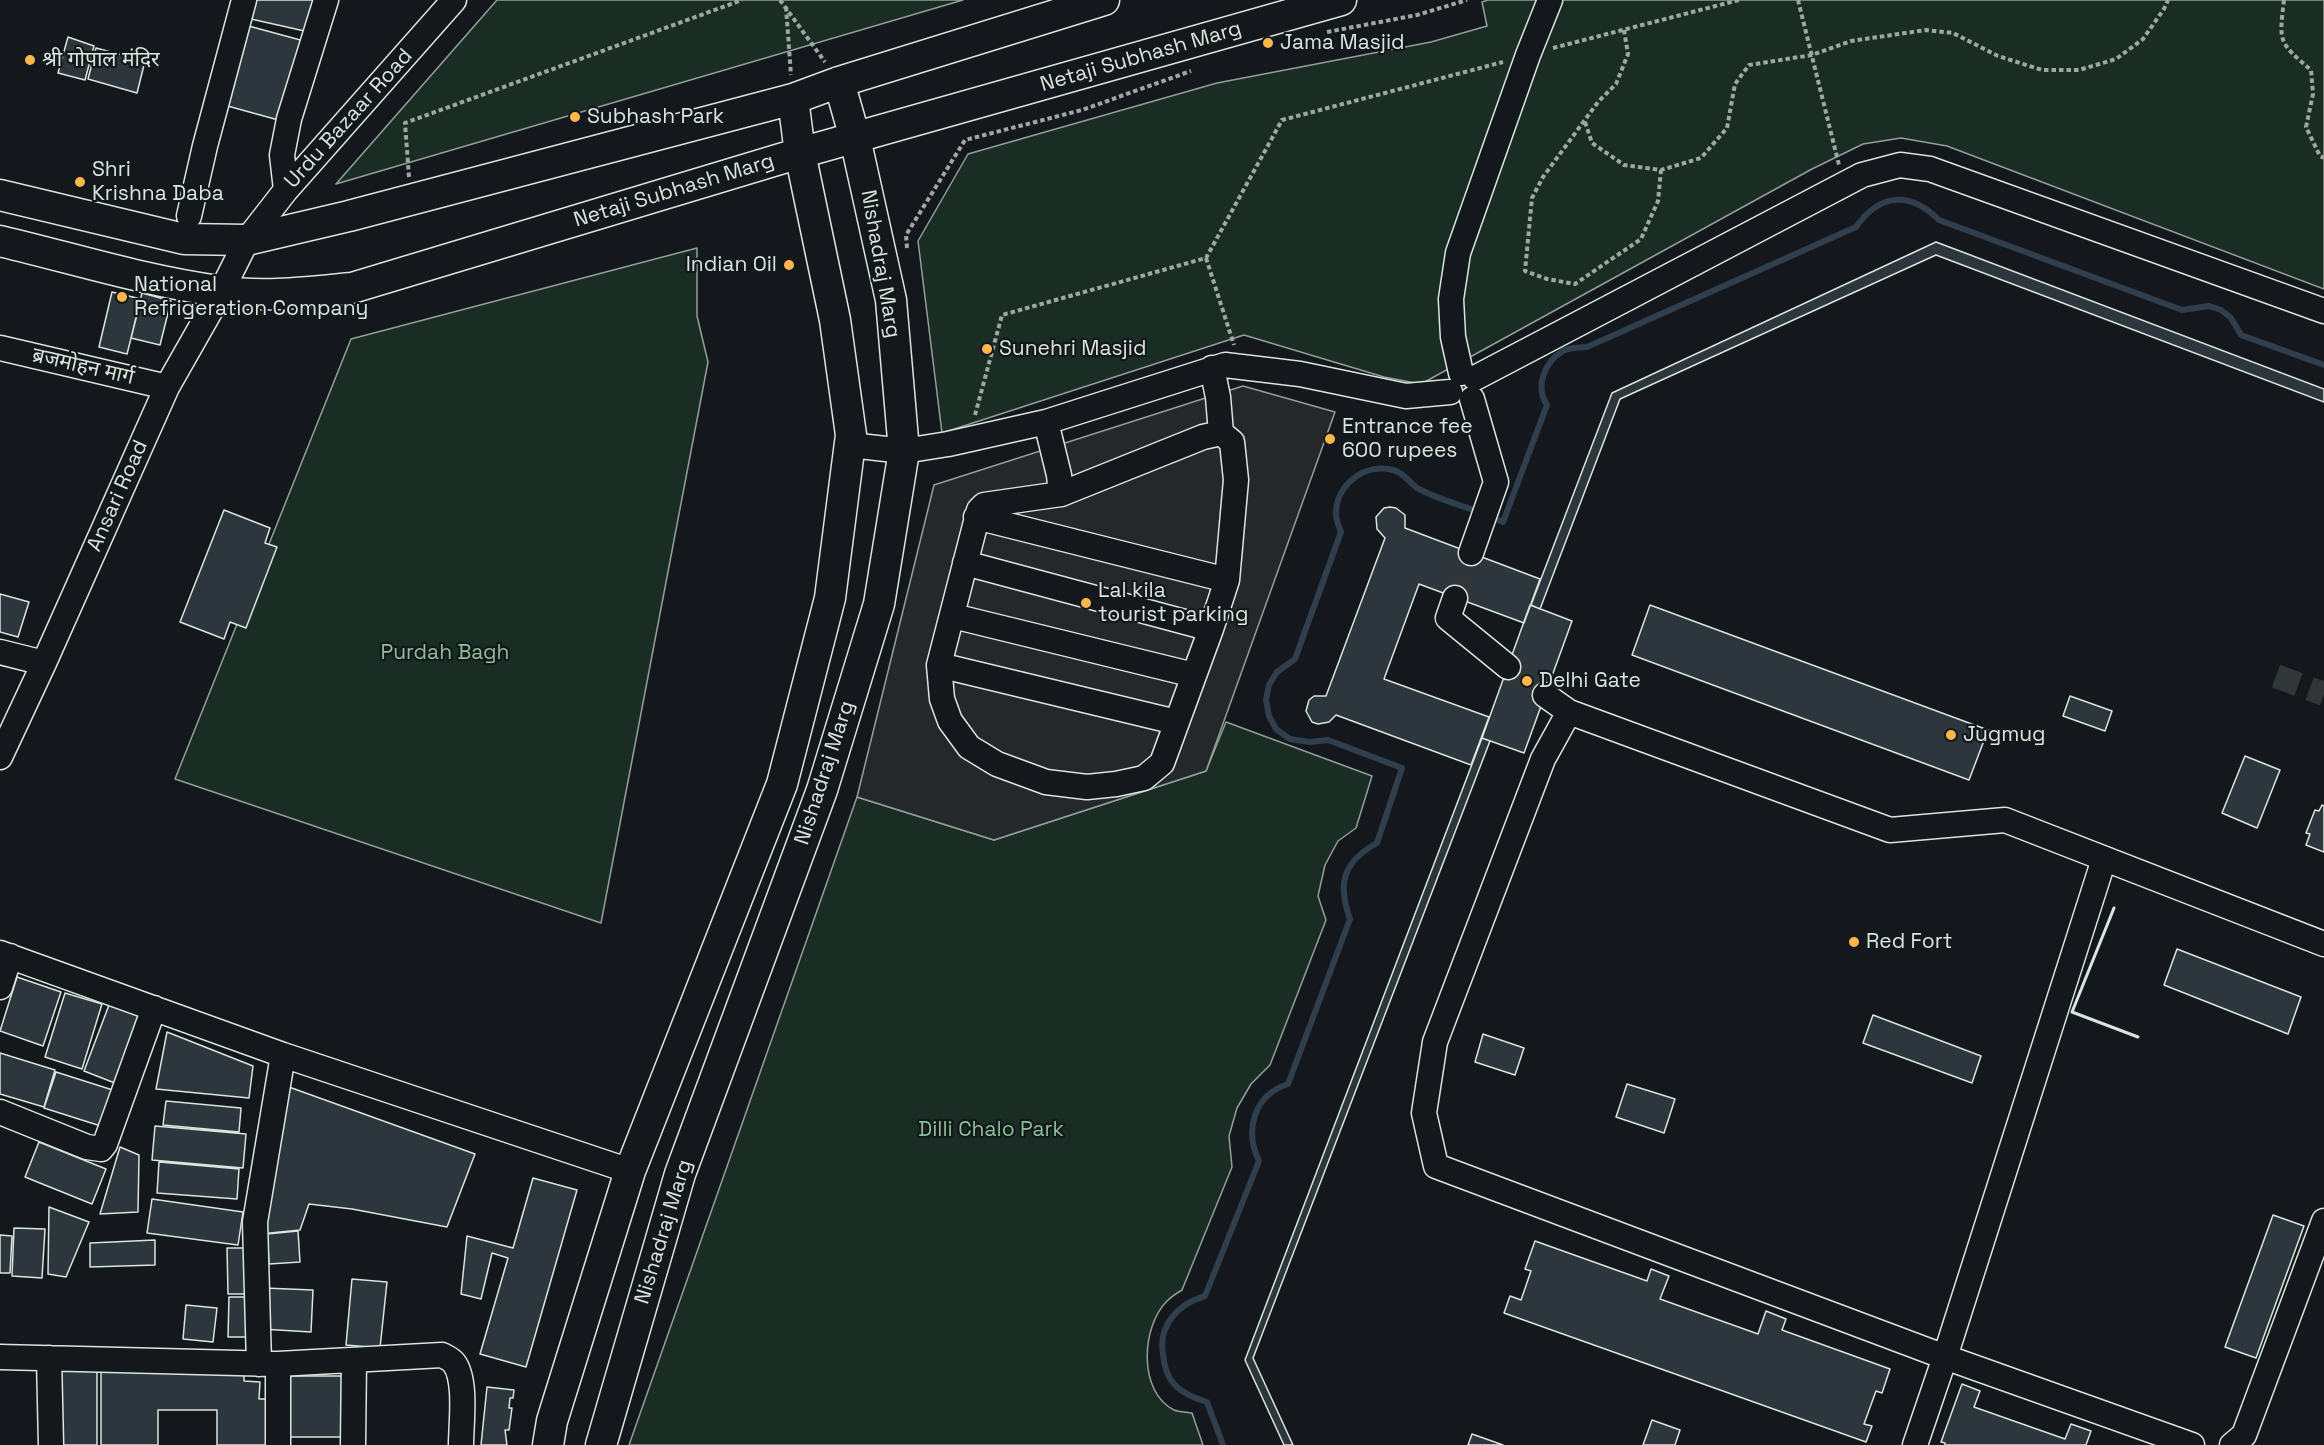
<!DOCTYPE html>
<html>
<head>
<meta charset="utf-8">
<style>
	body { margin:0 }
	canvas { display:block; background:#14181c }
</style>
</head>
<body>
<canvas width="2324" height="1445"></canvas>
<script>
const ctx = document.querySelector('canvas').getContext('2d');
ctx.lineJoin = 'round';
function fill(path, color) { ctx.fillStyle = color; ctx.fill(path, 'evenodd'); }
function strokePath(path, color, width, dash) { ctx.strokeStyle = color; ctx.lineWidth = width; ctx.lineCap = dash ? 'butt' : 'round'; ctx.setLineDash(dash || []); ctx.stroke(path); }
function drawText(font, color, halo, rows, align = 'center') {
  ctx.font = font + ' "Space Grotesk","Noto Sans Devanagari",sans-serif'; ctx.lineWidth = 4.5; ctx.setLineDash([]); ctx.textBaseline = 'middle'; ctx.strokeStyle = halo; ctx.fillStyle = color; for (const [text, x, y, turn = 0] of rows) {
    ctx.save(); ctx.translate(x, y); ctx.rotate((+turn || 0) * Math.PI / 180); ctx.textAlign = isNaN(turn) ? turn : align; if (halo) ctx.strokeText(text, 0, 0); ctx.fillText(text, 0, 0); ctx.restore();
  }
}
const green = new Path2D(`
	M497,0H963L336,184Z
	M1488,0H2324V289L1947,146L1901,138L1863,144L1812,169L1421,384L1384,377L1244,335L942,433L918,241L968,154L1217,83L1431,42L1487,26L1482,2Z
	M697,248V316L708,362L601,923L175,779L351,339Z
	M1226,722L1372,776L1356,828L1338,841L1325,865L1318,896L1326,920L1270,1065L1251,1084L1237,1108L1229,1136L1232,1167L1182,1290C1177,1293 1171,1297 1167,1301C1141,1327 1138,1392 1174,1410C1179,1412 1187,1412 1192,1413L1203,1445H629L857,797L994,840L1206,771Z`);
const parking = new Path2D(`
	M1243,386L1335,412L1206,771L994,840L857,797L934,485Z`);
const stream = new Path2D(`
	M1489,516L1503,522L1547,405C1535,387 1544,362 1563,351C1570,347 1579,348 1587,347L1856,227C1880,193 1910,191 1939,220L2182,310L2209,306L2221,310L2231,318L2241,335L2324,365
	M1223,1445L1207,1402C1195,1398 1183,1394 1174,1384C1166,1375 1164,1365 1163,1354C1158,1325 1178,1304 1205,1296L1259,1161C1244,1130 1254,1095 1288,1084L1350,919C1337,883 1343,862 1377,843L1402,768L1328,740L1310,742L1290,739L1276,729L1269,716L1266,700L1269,685L1277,672L1295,659L1341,532C1339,526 1336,520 1336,514C1335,485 1366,462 1393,470C1405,473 1410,484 1419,489C1438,499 1460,505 1479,512`);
const building = new Path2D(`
	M255,0H316L309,32L251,19Z
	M245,25L304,41L282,121L224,105Z
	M68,37L94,46L85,80L58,73Z
	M96,48L145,61L137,93L88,79Z
	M1936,242L2324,389V402L1936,255L1620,399L1540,609L1531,605L1612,393Z
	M112,292L141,299L127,354L99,347Z
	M142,293L171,301L160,345L131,338Z
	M1390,507L1396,508L1405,515V528L1540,579L1524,623L1419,584L1384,679L1489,717L1471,765L1336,715L1329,722L1318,724L1312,722L1306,711L1309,700L1314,696H1326L1385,538L1377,529L1376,517L1384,508Z
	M224,510L270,528L265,543L277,547L246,628L230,622L224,639L180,622Z
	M0,594L29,602L18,637L0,632Z
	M1530,605L1572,621L1524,753L1482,738Z
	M1650,605L1988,730L1969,780L1632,655Z
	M2070,696L2112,711L2105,731L2063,716Z
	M1482,738L1490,741L1253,1358L1293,1445H1284L1245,1360Z
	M2245,756L2280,770L2257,828L2222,813Z
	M2322,805L2324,806V852L2306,845L2310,834L2306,833L2315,810L2319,811Z
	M2177,949L2301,997L2288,1034L2164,985Z
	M17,977L61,992L43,1046L0,1031Z
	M65,993L102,1004L82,1069L45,1057Z
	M109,1005L145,1018L120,1085L84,1071Z
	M1873,1015L1981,1056L1972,1083L1863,1043Z
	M167,1032L253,1066L249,1098L156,1089Z
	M1483,1034L1524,1048L1515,1075L1475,1062Z
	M0,1053L55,1070L44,1107L0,1094Z
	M56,1072L119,1092L107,1128L44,1108Z
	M1627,1084L1675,1099L1664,1133L1616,1117Z
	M289,1087L475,1154L447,1227L352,1209L309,1204L300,1230L260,1234Z
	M166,1101L241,1108L239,1132L163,1125Z
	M155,1126L246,1134L243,1168L152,1160Z
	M39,1142L106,1169L92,1204L25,1177Z
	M120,1147L139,1155L138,1212L100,1214Z
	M159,1162L239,1169L237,1199L157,1193Z
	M533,1178L577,1190L526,1367L480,1354L508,1258L492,1253L481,1299L461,1294L467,1236L513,1248Z
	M152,1199L243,1212L238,1245L147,1233Z
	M49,1207L89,1222L66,1277L48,1274Z
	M2273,1215L2304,1226L2256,1358L2225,1347Z
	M14,1228L45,1229L42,1278L12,1276Z
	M298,1231L300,1262L269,1264L267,1234Z
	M0,1235L12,1236L10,1273H0Z
	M155,1240V1265L90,1267V1243Z
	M1535,1241L1647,1281L1651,1269L1669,1276L1660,1299L1758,1334L1766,1311L1786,1319L1782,1330L1890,1369L1882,1393L1876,1391L1864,1424L1872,1426L1866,1442L1504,1313L1510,1296L1521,1300L1531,1271L1525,1269Z
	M227,1248H251L252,1294H228Z
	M352,1279L387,1282L380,1348L346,1345Z
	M264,1288L313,1290L311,1332L261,1329Z
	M229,1297H252V1337H228Z
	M186,1305L217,1308L213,1342L183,1339Z
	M101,1363L244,1370V1381L260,1382L259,1399H273L272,1445H217V1410H158V1445H101Z
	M97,1364V1445H60L59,1365Z
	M289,1376H346L345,1437H289Z
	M1962,1384L1980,1391L1974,1407L2065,1439L2071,1424L2091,1431L2086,1445H1945V1443L1941,1442Z
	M487,1387L514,1390L513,1398H510L509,1408H512L509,1430H505L507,1445H481Z
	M1652,1420L1680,1430L1675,1445H1643Z
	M1472,1434L1503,1445H1468Z`);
const minorTunnel = new Path2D(`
	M1455,598L1471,553
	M1508,667L1545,695
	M2276,676L2324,694`);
const path = new Path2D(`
	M780,0L825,62
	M1798,0L1839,165
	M2284,0C2279,42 2278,42 2311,70L2313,94L2306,127L2320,156L2324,158
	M786,7L791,75
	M1624,30L1628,54L1616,84L1598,102L1543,177L1532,198L1525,271L1547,279L1575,284L1641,239L1658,201L1661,170
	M1327,32L1417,15L1467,0
	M1553,48L1739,0
	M1585,122L1592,143L1624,165L1661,170L1701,158L1727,128L1735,84L1749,65L1812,55L1851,41L1926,30L1953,33L1998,56L2042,70H2079L2116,59L2143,39L2164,9L2168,0
	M409,177L405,123L742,0
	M907,248L906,235L965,140L1082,110L1191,71
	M1206,258L1234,345
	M975,415L1002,315L1206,258L1282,120L1503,62`);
const minor = new Path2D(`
	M286,190L282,155L289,119L326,0
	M189,216L205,146L244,0
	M0,348L167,387
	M1212,368L1218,397L1221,433L1232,442L1236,480L1227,580L1211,629L1162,763L1144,778L1116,784L1087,787L1046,782L997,764L969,747L950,721L942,699L939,665L979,510L984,505L1061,494L1203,437L1221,433
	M1461,373L1453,337L1451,299L1458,253L1528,55L1550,0
	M1475,378L1862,175L1900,165L1930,169L2324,311
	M1046,422L1059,475L1061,494
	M850,445L904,451L948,444L1046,422L1225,365L1300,374L1406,396L1450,392
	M976,517L1227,580
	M1471,553L1496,482L1472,399
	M965,563L1211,629
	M1455,598L1448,618L1508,667
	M953,616L1194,675
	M0,652L44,663
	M939,665L1176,722
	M1545,695L1569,712L1890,830L2005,820L2324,944
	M1569,712L1543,759L1435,1042L1424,1113L1436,1166L1945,1357L2192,1445
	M0,757L44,663L167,387L221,292L247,240L286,190L454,0
	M0,953L283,1055L630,1171
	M0,987L10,956
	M0,1112L87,1147L101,1149L105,1144L154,1008
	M0,1357L278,1364L442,1355C446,1357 451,1359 454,1363C467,1380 461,1424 461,1445
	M49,1358L51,1445
	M259,1364L255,1222L283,1055
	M278,1364V1445
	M353,1445L354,1360
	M1915,1445L1945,1357L2104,859
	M2232,1445L2244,1435L2324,1221`);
const major = new Path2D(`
	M0,195L184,239L247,240L349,216L793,99L839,82L1104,0
	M0,241C72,258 145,281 219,291C263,298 309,292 352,288L800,153L1341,0
	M548,1445L552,1421L630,1171L782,784L830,598L851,435L835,320L800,153L793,99
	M601,1445L680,1174L822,790L879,604L904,451L891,300L855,138L839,82`);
const wall = new Path2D(`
	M2114,908L2072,1012L2138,1037`);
const markers = [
	[1268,43,6,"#ffb74d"],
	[30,60,6,"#ffb74d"],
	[575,117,6,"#ffb74d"],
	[80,182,6,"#ffb74d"],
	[789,265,6,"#ffb74d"],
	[122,297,6,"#ffb74d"],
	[987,349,6,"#ffb74d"],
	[1330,439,6,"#ffb74d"],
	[1086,603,6,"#ffb74d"],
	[1527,681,6,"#ffb74d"],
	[1951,735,6,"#ffb74d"],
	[1854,942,6,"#ffb74d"]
];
const poiNames = [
	["Jama Masjid",1280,43],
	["श्री गोपाल मंदिर",42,60],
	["Subhash Park",587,117],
	["Shri",92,170],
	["Krishna Daba",92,194],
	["Indian Oil",777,265,"right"],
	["National",134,285],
	["Refrigeration Company",134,309],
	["Sunehri Masjid",999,349],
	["Entrance fee",1342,427],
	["600 rupees",1342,451],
	["Lal kila",1098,591],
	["tourist parking",1098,615],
	["Delhi Gate",1539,681],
	["Jugmug",1963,735],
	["Red Fort",1866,942]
];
const streetNames = [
	["Netaji Subhash Marg",1141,57,-16],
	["Urdu Bazaar Road",349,119,-48],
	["Netaji Subhash Marg",674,191,-17],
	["Nishadraj Marg",880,264,80],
	["ब्रजमोहन मार्ग",83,367,13],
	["Ansari Road",118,496,-66],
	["Nishadraj Marg",825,773,-72],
	["Nishadraj Marg",664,1232,-73]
];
const parkNames = [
	["Purdah Bagh",445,653],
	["Dilli Chalo Park",991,1130]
];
fill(green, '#1a2d24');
strokePath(green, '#939e99', 1.5);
fill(parking, '#24282b');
strokePath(parking, '#939e99', 1.5);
strokePath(stream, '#2f3f4d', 6);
fill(building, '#2c363c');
strokePath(building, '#d8e6dc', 1.5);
strokePath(minorTunnel, '#313739', 24, [24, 12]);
strokePath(minor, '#d8e6dc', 27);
strokePath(major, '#d8e6dc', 33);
strokePath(path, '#9da8a2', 4, [4.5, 3]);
strokePath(minor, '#14181c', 24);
strokePath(major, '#14181c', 30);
strokePath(wall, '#d8e6dc', 3);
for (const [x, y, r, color] of markers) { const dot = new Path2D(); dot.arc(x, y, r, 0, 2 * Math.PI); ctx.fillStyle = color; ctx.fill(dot); strokePath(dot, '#14181c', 2); }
drawText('21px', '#d8e6dc', '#14181c', poiNames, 'left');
drawText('21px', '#d8e6dc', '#14181c', streetNames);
drawText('21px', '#8ac095', '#14181c', parkNames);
</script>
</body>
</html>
